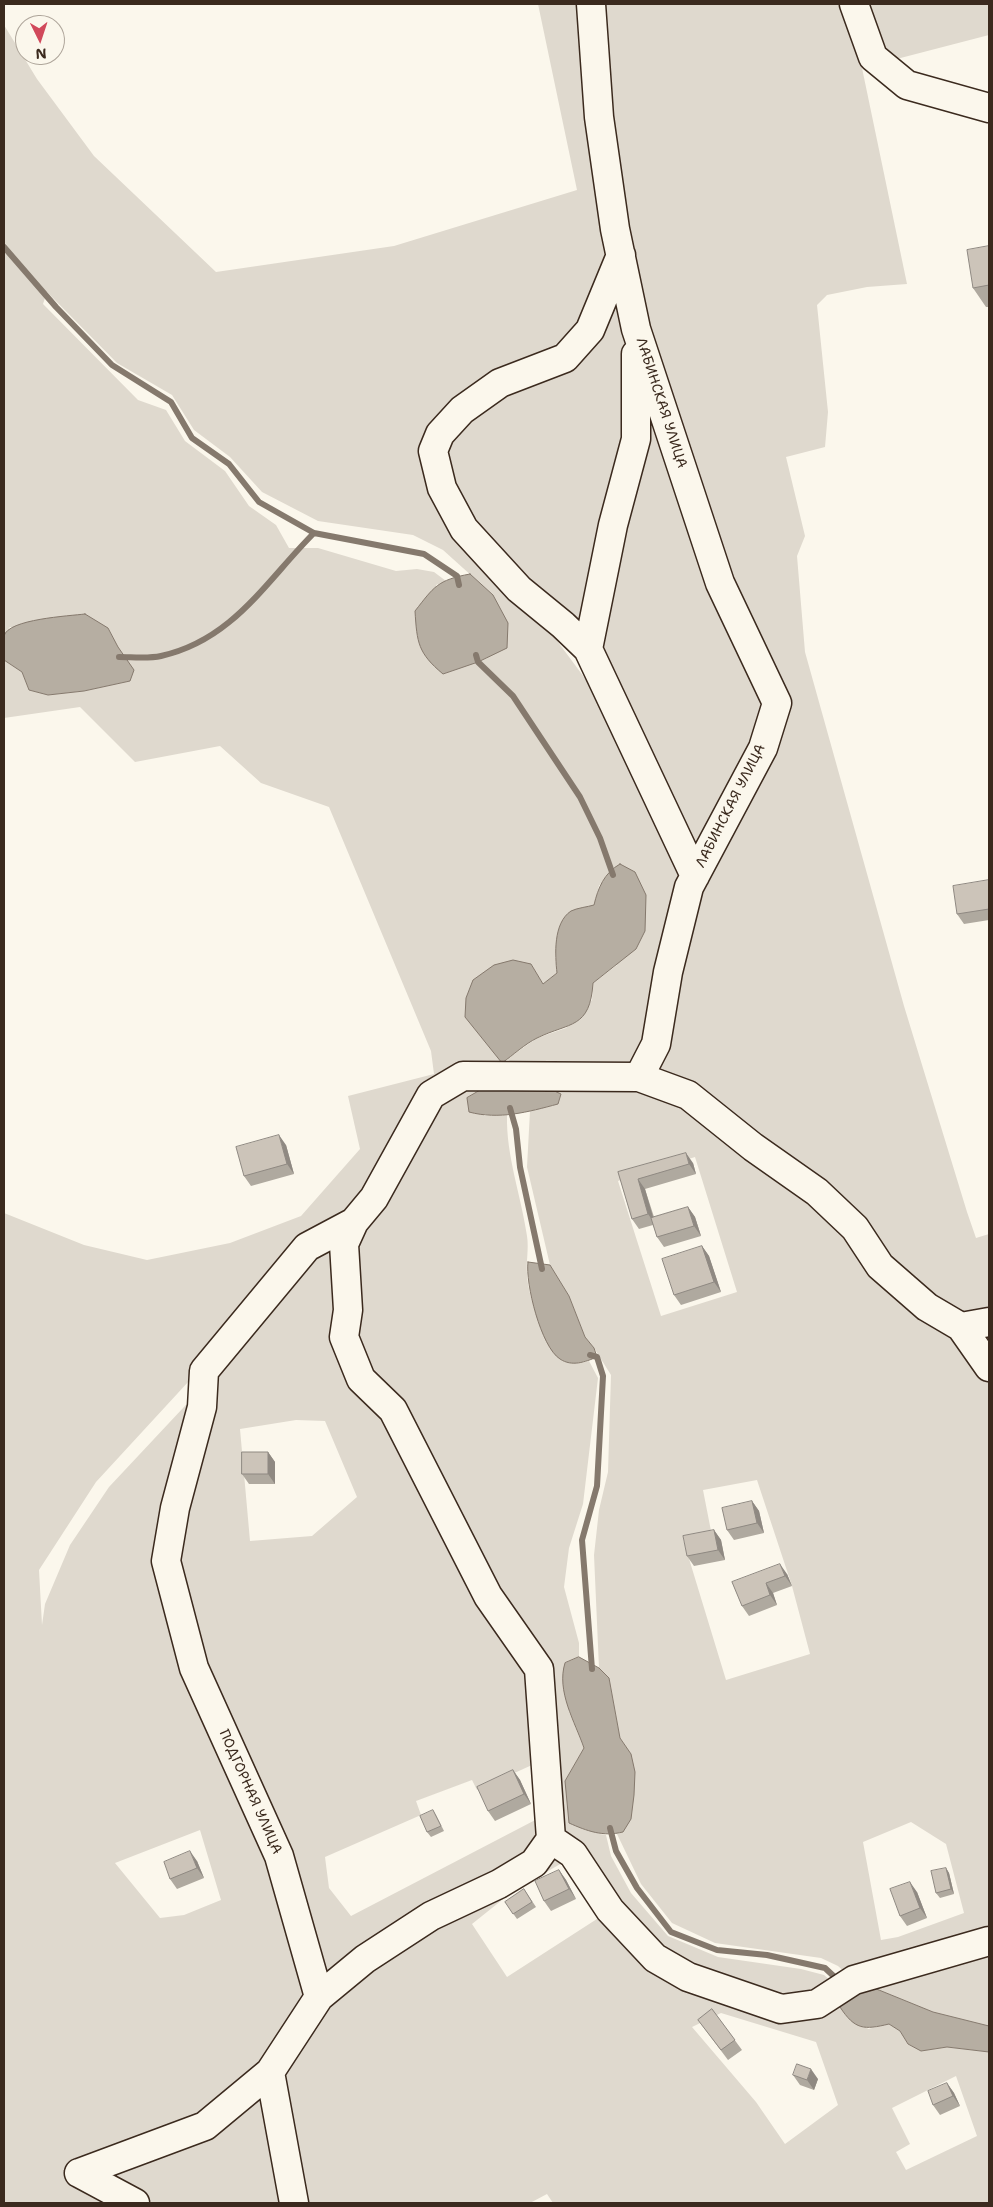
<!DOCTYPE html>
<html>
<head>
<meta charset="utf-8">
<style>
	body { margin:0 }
	#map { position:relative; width:993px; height:2207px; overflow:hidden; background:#fbf7ec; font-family:"Shantell Sans",sans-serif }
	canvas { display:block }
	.frame { position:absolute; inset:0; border:5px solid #3b2a1e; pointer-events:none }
	.north { position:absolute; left:15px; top:15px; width:50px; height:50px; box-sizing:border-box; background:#fbf7ec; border:1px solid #aea59a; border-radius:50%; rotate:176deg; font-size:14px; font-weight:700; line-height:20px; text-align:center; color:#3b2a1e }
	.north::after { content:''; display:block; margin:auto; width:18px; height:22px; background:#d1495b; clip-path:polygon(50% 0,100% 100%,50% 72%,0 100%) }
</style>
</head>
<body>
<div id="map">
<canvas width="993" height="2207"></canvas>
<div class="frame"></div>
<div class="north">N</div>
</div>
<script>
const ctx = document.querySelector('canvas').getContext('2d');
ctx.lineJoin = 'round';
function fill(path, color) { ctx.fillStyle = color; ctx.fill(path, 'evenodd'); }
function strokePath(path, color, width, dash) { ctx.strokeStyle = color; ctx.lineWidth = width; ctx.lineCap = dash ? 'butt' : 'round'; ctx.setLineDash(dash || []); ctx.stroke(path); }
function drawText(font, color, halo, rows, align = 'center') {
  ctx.font = font + ' "Shantell Sans",sans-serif'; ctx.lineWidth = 4; ctx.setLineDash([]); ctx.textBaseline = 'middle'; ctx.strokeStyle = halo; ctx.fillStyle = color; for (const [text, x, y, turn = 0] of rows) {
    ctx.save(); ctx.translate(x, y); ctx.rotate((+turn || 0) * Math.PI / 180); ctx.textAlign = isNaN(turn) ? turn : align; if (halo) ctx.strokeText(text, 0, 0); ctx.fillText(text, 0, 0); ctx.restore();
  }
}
const green = new Path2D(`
	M538,4H584L608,252L583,331L426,449L549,630L604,704L677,858L680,888L639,1062L618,1072L514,1064L507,1059L537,1038L566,1028L592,1000L593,983L617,965L611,869L599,886L594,905L571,911L555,955L557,973L543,984L531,964L481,1035L502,1063L434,1075L358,1210L297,1247L189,1381L96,1482L39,1570L42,1625L45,1604L70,1545L109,1487L198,1392L162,1553L273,1852L313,1990L265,2068L200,2119L95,2154L116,2203H4V1213L84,1245L147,1260L230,1243L301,1216L360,1149L348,1096L434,1074L431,1051L329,807L261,783L220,746L135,762L80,707L4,718V660L22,672L29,690L48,695L84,691L130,681L118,647L108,628L10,627L4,635V25L37,79L94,156L216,272L394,246L577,190ZM47,292L117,363L172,395L194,430L230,457L262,492L318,521L413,535L443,550L493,595L487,658L443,674L436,585L446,581L434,572L417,569L396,571L318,548H289L276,525L249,506L225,471L185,441L166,410L138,400L43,304ZM200,1830L221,1900L184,1915L160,1918L115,1863Z
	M601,4H989V35L862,68L907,284L867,287L827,295L817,305L828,412L825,447L786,457L805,536L797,556L805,652L904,1006L967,1212L976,1238L989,1234V1312L964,1313L927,1296L687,1080L648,1070L709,863L774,740L646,328L624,237Z
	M615,286L624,323L629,378V439L583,624L558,606L493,546L465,517L441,444L488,398L570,364Z
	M647,390L760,686L765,712L750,759L692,859L600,662L619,529Z
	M642,1087L689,1103L845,1227L946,1327L969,1353L989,1381V2026L933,2012L874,1988L860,1986L838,1966L821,1958L715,1943L672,1923L641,1884L617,1834L623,1832L631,1754L620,1738L609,1679L599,1668L594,1555L599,1510L608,1472L611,1375L594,1348L585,1337L569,1296L550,1265L527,1167L530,1111L558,1104L561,1094L548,1088ZM695,1157L737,1292L661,1316L618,1181ZM757,1480L792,1586L810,1654L726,1680L683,1539L711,1531L703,1490ZM911,1822L946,1844L964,1913L898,1937L881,1940L863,1842Z
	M484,1088V1116L507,1115C506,1156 521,1195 527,1236C529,1249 526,1261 527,1274C527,1292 545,1349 560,1359C568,1364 581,1364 589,1361L598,1378L583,1504L569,1548L564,1587L579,1643V1657L565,1663L569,1712L584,1748L565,1781L600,1834L606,1835L611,1856L631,1893L668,1936L718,1957L801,1969L824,1975L847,1995L868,2029L889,2024L900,2031L908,2044L921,2051L947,2047L989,2052V2203H553L547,2194L530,2203H298L274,2074L316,2006L377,1956L537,1867L544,1665L368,1377L353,1335L349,1246L434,1107L456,1090ZM562,1863L600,1917L507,1977L472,1924L512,1892ZM721,2013L816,2042L838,2105L785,2144L756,2102L692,2027ZM956,2076L977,2136L906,2170L896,2152L910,2144L892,2108Z
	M343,1231L344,1312L393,1417L535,1669L547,1822L536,1848L321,1989L199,1666L173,1567L209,1373L309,1250ZM296,1420L325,1421L357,1497L312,1536L250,1541L240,1429ZM532,1765L541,1817L351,1916L329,1888L325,1857L421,1815L416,1801L472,1780L477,1790Z
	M266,2081L289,2203H153L104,2172Z`);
const water = new Path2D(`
	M470,574L493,595L508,623L507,648L478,662L443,674C418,653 417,643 415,611C434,587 437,580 470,574Z
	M85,614L108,628L118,647L134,670L130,681L84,691L48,695L29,690L22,672L4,660C4,652 2,643 4,636C8,619 69,616 85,614Z
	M620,864L635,872L646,895L645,931L636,949L593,983C590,1029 570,1022 537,1038C525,1044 513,1055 502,1063L465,1017L466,998L473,980L494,965L513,960L531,964L543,984L557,973C555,955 553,923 571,911C577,908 587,907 594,905C598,888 604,873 620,864Z
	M484,1088H548L561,1094L558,1104C528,1112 499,1120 469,1112L467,1098Z
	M528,1262L550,1265L569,1296L585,1337L594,1348L597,1357C585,1362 572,1367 560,1359C541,1347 525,1283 528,1262Z
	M579,1657L599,1668L609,1678L620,1738L631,1754L635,1772L634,1795L631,1819L623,1832C603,1837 587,1831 569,1823L565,1781L584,1748C575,1722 556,1691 565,1663Z
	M860,1986L874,1988L933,2012L989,2026V2052L947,2047L921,2051L908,2044L900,2031L889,2024C864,2030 855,2030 840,2007L841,1998Z`);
const stream = new Path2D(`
	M4,247L56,307L112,365L171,402L192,438L229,464L259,502L314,533L424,554L457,576L459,585
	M476,655L478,662L513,696L580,797L600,838L613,875
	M119,657C132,657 148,659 161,656C233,640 266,581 314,533
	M510,1108L516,1129L520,1167L542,1269
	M590,1355L597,1357L603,1376L597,1486L582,1540L592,1669
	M610,1828L616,1851L637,1888L671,1932L717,1950L767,1955L825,1968L840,1982`);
const minor = new Path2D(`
	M591,4L599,117L615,229L636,329L720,583L777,703L763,748L689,887L668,972L656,1044L639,1077L688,1095L753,1147L817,1192L855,1228L880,1266L927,1307L961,1327L989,1367
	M854,4L873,57L907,85L989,108
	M636,354V439L613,525L588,649L695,876
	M588,649L563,625L519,589L464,529L442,488L433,451L440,434L462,410L500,383L565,358L590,330L621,255
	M961,1327L989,1322
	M551,1839L573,1854L610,1910L655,1958L688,1977L781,2009L817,2004L854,1980L989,1941
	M319,1997L365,1959L431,1916L499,1884L534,1863L551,1839L539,1669L488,1596L393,1410L361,1379L344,1337L348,1310L344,1244L354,1222
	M79,2173L205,2126L270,2072
	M79,2173L135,2203
	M294,2203L270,2072L319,1997L279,1856L194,1668L166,1561L175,1508L202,1407L204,1371L307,1247L354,1222L374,1198L431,1095L463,1076L639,1077`);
const wall = new Path2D(`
	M989,246V307H986L973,288Z
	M989,880V920L964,924L957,914Z
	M286,1145L294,1174L251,1186L244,1176Z
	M693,1163L696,1174L645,1189L654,1217L688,1207L695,1217L701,1236L664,1247L657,1237L653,1225L639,1229L632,1219L618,1172Z
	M702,1246L709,1256L721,1292L681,1305L674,1295Z
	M268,1452L275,1462V1484H249L242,1474Z
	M752,1501L759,1511L764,1533L734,1540L727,1530Z
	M714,1530L721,1540L725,1560L694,1566L687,1556Z
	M787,1574L792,1586L773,1593L777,1605L749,1616L742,1606L732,1582Z
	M513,1770L520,1780L531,1804L495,1821L488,1811Z
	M433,1810L436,1815L444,1831L431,1837L427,1832Z
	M197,1861L204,1878L177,1889L170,1879Z
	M946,1868L949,1873L954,1894L940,1898L936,1893Z
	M559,1870L566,1880L576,1899L551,1911L544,1901Z
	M524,1889L536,1907L517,1919L505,1902Z
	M917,1892L927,1918L907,1926L900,1916Z
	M712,2009L742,2050L728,2060L698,2020Z
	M793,2075L818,2079L814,2090L800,2085Z
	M947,2083L954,2093L960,2106L940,2115L933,2105Z`);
const shadedWall = new Path2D(`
	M279,1135L286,1145L294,1174L287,1164Z
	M686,1153L693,1163L696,1174L689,1164Z
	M638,1179L645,1189L655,1224L648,1214Z
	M688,1207L695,1217L701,1236L694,1226Z
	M702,1246L709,1256L721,1292L714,1282Z
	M268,1452L275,1462V1484L268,1474Z
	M752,1501L759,1511L764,1533L757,1523Z
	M714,1530L721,1540L725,1560L718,1550Z
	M780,1564L787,1574L792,1586L785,1576Z
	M766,1583L773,1593L777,1605L770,1595Z
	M513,1770L520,1780L531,1804L524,1794Z
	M190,1851L197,1861L204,1878L197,1868Z
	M946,1868L949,1873L954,1894L951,1889Z
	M559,1870L566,1880L576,1899L569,1889Z
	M910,1882L917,1892L927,1918L920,1908Z
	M811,2069L818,2079L814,2090L807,2080Z
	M947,2083L954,2093L960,2106L953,2096Z`);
const building = new Path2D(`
	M989,246V285L973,288L967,250Z
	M989,880V909L957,914L953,886Z
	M279,1135L287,1164L244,1176L236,1147Z
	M686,1153L689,1164L638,1179L648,1214L632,1219L618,1172Z
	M688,1207L694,1226L657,1237L651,1218Z
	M702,1246L714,1282L674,1295L662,1259Z
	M242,1452H268V1474H242Z
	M752,1501L757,1523L727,1530L722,1508Z
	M714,1530L718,1550L687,1556L683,1536Z
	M780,1564L785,1576L766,1583L770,1595L742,1606L732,1582Z
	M513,1770L524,1794L488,1811L477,1787Z
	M433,1810L441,1826L427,1832L420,1816Z
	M190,1851L197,1868L170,1879L164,1862Z
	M946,1868L951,1889L936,1893L931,1871Z
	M559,1870L569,1889L544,1901L535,1881Z
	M910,1882L920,1908L900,1916L890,1889Z
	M524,1889L532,1902L513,1914L505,1902Z
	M712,2009L735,2040L721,2050L698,2020Z
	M797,2064L811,2069L807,2080L793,2075Z
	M947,2083L953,2096L933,2105L928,2091Z`);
const streetNames = [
	["ЛАБИНСКАЯ УЛИЦА",661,403,72],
	["ЛАБИНСКАЯ УЛИЦА",731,806,-63],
	["ПОДГОРНАЯ УЛИЦА",250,1792,66]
];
fill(green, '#dfd9ce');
fill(water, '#b6aea2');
strokePath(water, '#85796d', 1);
strokePath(stream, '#85796d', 6);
strokePath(minor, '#3b2a1e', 31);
strokePath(minor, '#fbf7ec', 28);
fill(wall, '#afa99f');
fill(shadedWall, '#8f8982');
fill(building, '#ccc4b9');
strokePath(building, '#8f8982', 1);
drawText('14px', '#3b2a1e', '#fbf7ec', streetNames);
</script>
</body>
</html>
